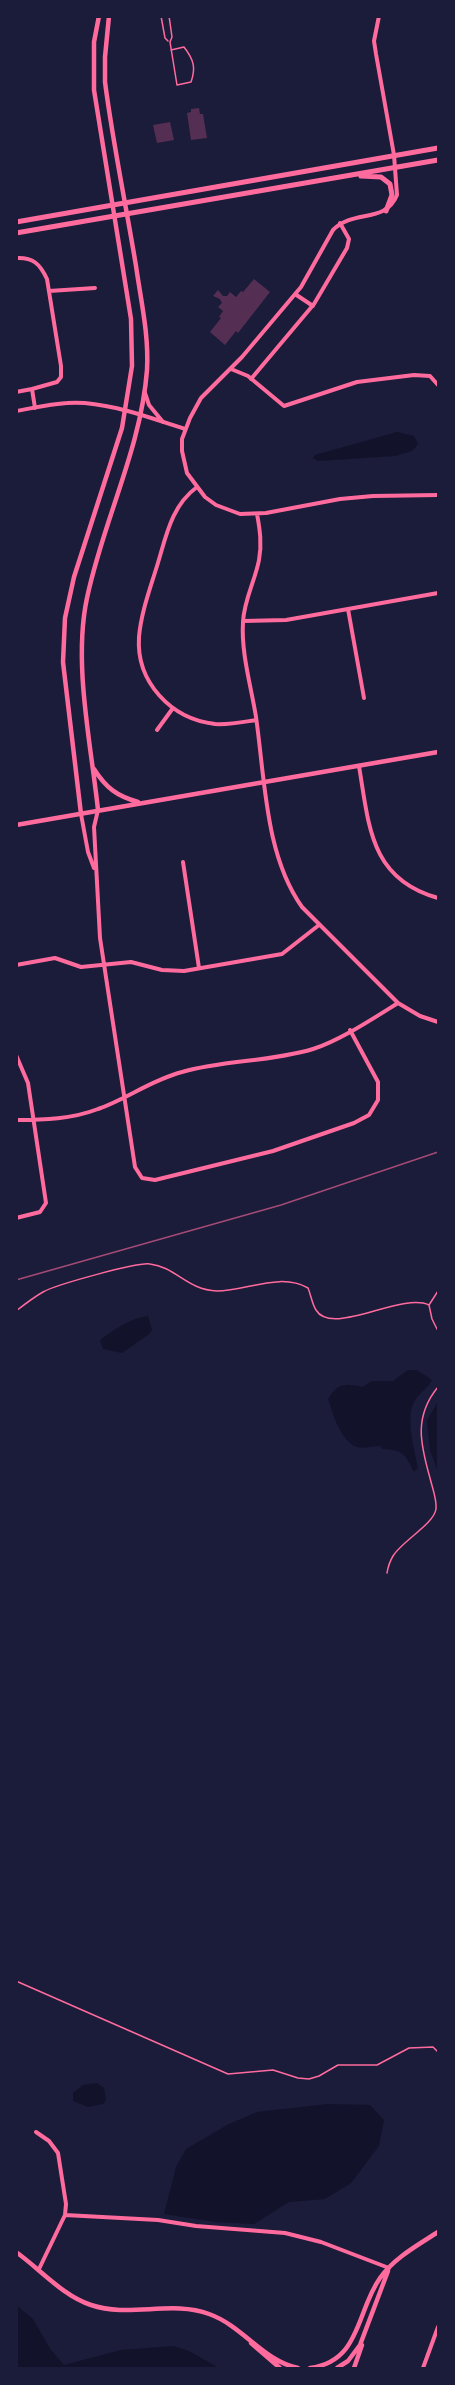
<!DOCTYPE html>
<html>
<head>
<meta charset="utf-8">
<style>
	body { margin:0 }
	#map { position:relative; width:455px; height:2385px; overflow:hidden; background:#1b1b3a; font-family:Arial,sans-serif }
	canvas { display:block }
	.frame { position:absolute; inset:0; border:18px solid #1b1b3a; pointer-events:none }
</style>
</head>
<body>
<div id="map">
<canvas width="455" height="2385"></canvas>
<div class="frame"></div>
</div>
<script>
const ctx = document.querySelector('canvas').getContext('2d');
ctx.lineJoin = 'round';
function fill(path, color) { ctx.fillStyle = color; ctx.fill(path, 'evenodd'); }
function strokePath(path, color, width, dash) { ctx.strokeStyle = color; ctx.lineWidth = width; ctx.lineCap = dash ? 'butt' : 'round'; ctx.setLineDash(dash || []); ctx.stroke(path); }
const water = new Path2D(`
	M397,432L414,436L418,444L412,451L395,456L318,461L313,458L315,455Z
	M148,1316L152,1330L149,1334L122,1353L103,1349L100,1340C113,1330 131,1318 148,1316Z
	M408,1370H417L432,1380C427,1389 419,1393 414,1402C405,1418 415,1451 418,1468L414,1472C405,1454 404,1450 382,1449L380,1446C373,1446 363,1449 357,1447C340,1441 333,1413 328,1399C338,1383 345,1383 362,1387L372,1381H393Z
	M438,1401V1472L430,1450L427,1421Z
	M97,2083L104,2088L106,2100L103,2104L88,2107L73,2101V2093L83,2085Z
	M328,2104L370,2105L384,2120L379,2146L351,2183L325,2199L289,2202L254,2224L215,2222L164,2214L176,2167L186,2149L229,2124L257,2112Z
	M16,2305L33,2319L51,2350L64,2365L121,2350L174,2346L189,2351L219,2368H17Z`);
const building = new Path2D(`
	M199,108L200,114H203L207,138L191,140L187,113L191,112V109Z
	M170,122L174,140L157,143L153,125Z
	M254,279L270,292L238,333L236,331L225,345L210,332L221,318L219,317L223,311L218,307L222,303L220,299L213,296L218,290L223,296H227L230,292L236,297L241,291L243,292Z`);
const path = new Path2D(`
	M438,1291L429,1305L432,1319L438,1331
	M16,1311C25,1304 34,1297 43,1292C55,1285 137,1262 150,1264C176,1267 187,1290 217,1291C247,1291 280,1272 308,1288C311,1295 312,1304 316,1310C332,1337 401,1292 429,1305
	M387,1573C388,1567 390,1561 393,1556C402,1541 434,1524 436,1509C437,1499 432,1487 430,1478C420,1443 414,1416 438,1387
	M16,1981L228,2074L273,2070L298,2078L309,2079L319,2076L338,2065H377L409,2048L433,2047L438,2052`);
const service = new Path2D(`
	M161,16L165,38L168,41
	M169,16L172,37L170,42L177,85L191,82C196,68 194,60 184,47L171,50`);
const minor = new Path2D(`
	M379,16L374,41L376,54L394,155L397,195C385,224 354,209 333,230L301,287L242,357L201,398L190,418L182,439V451L187,473L205,497L216,505L240,514L266,513L340,499L373,496L438,495
	M16,258C33,257 40,264 47,279L61,366V377L57,382L32,389L35,408
	M49,291L95,288
	M295,294L313,306
	M231,369L248,376L284,406L357,382L414,375L430,376L438,385
	M251,379L314,304L347,248L349,239L340,223
	M16,392L32,389
	M145,393L149,405L163,422
	M16,411C33,408 50,404 67,403C104,400 150,418 185,429
	M197,487C171,506 166,537 157,566C150,589 141,613 139,637C136,682 171,719 215,724C229,725 243,722 256,720
	M257,514C260,530 262,544 259,560C255,581 244,600 243,622C241,653 251,686 256,717C265,779 265,855 302,907L398,1003
	M348,609L364,698
	M243,621L286,620L438,593
	M157,730L173,708
	M359,766C369,826 370,879 438,898
	M98,810L94,827L100,938L135,1167L142,1178L155,1180L273,1151L354,1123L369,1115L378,1100V1082L350,1030
	M81,814L88,852L94,868
	M183,862L199,968
	M16,965L55,958L81,967L131,962L162,970L184,971L282,954L319,925
	M16,1055L28,1083L46,1203L40,1212L16,1218
	M16,1120C44,1120 72,1119 98,1109C127,1099 151,1080 182,1072C224,1060 270,1062 313,1049C339,1041 374,1018 398,1003L420,1016L438,1022
	M36,2132L49,2141L58,2153L66,2204L65,2215L39,2269
	M65,2215L158,2220L196,2226L285,2233L321,2242L389,2268
	M423,2368L438,2327`);
const tertiary = new Path2D(`
	M94,769C106,788 117,796 138,802
	M98,810C91,744 73,663 87,598C103,521 141,449 147,370C149,335 141,301 136,266C126,205 113,144 105,82V57L109,16
	M81,814L63,662L65,618L74,577L122,428L132,366L131,319L94,90V42L99,16
	M16,825L438,752
	M16,2252C40,2269 63,2296 91,2305C129,2318 172,2300 209,2314C243,2326 263,2361 298,2368
	M251,2343L280,2368
	M310,2368C361,2361 356,2312 380,2278C394,2258 418,2245 438,2232
	M337,2368L348,2361L360,2345L388,2271
	M354,2368L362,2345`);
const secondary = new Path2D(`
	M361,176L381,177L390,184L392,195L386,211
	M16,222L438,148
	M16,233L438,160`);
const rail = new Path2D(`
	M16,1280L281,1205L438,1152`);
fill(water, '#12122b');
fill(building, '#542f53');
strokePath(path, '#ff6b9d', 1.5);
strokePath(service, '#ff6b9d', 1.5);
strokePath(minor, '#ff6b9d', 4);
strokePath(tertiary, '#ff6b9d', 4.5);
strokePath(secondary, '#ff6b9d', 5);
strokePath(rail, '#a44b75', 1.5);
</script>
</body>
</html>
